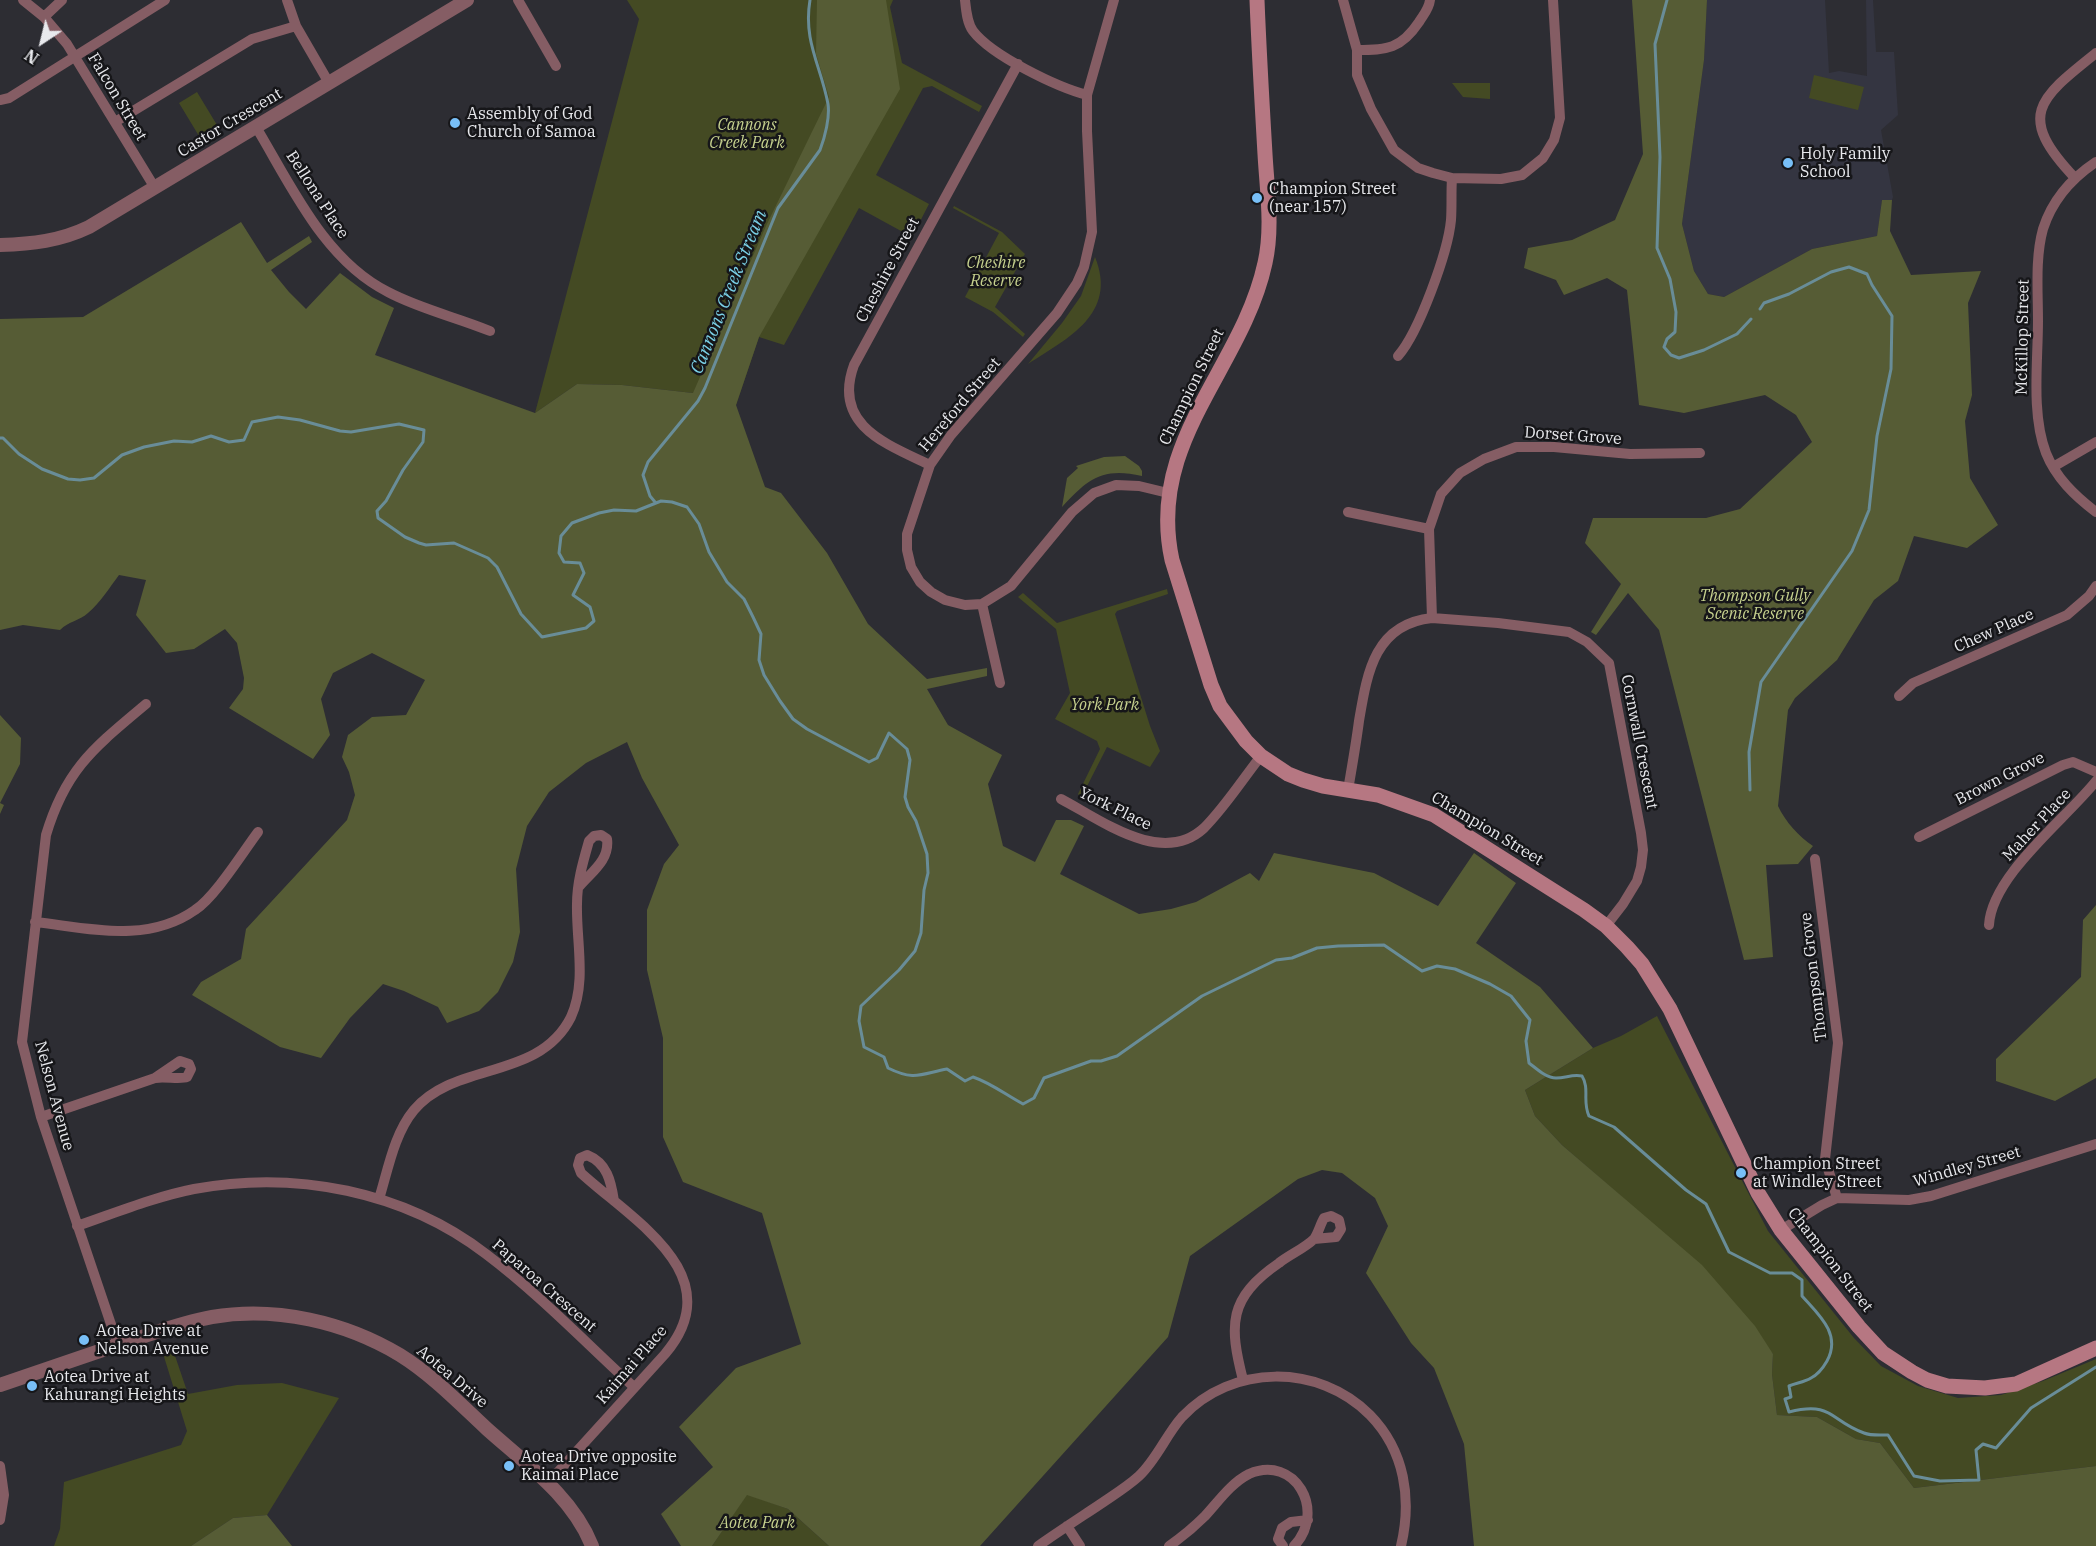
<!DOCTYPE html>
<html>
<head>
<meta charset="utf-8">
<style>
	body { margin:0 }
	#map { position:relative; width:2096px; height:1546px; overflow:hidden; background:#2d2d33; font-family:"IBM Plex Serif",serif }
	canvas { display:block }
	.north { position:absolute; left:12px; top:12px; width:60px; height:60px; -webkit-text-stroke:4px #161619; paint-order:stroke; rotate:215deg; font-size:16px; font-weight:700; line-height:24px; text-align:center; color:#e8e9ed }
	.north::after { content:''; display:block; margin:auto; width:21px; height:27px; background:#e8e9ed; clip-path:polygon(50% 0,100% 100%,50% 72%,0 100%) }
</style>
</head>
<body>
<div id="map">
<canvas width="2096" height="1546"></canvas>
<div class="north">N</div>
</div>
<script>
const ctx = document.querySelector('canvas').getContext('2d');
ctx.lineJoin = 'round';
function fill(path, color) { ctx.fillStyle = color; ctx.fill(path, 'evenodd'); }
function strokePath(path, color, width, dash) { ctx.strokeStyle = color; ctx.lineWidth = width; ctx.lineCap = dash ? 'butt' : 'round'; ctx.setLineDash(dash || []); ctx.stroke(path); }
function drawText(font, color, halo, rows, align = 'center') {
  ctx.font = font + ' "IBM Plex Serif",serif'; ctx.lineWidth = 5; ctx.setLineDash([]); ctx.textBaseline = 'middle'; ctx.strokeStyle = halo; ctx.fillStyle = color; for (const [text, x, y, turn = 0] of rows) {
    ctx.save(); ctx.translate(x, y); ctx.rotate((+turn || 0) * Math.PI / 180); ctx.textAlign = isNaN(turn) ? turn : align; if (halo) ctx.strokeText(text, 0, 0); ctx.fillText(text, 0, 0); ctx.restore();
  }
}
const built = new Path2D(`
	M1707,0H1825L1829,73L1839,71L1867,76L1866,0H1873L1876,52H1894L1898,115L1881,130L1893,197L1892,200H1882L1877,236L1812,249L1724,297L1708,294L1694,271L1682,224L1704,60Z`);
const green = new Path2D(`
	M627,0H893L890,7L902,63L982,106L979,112L932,86L923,88L876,175L929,204L912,237L859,208L784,345L759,337L736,405L693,393L622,385L577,384L535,413L639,19Z
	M1814,75L1864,87L1858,110L1809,98Z
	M1452,83H1490V99L1463,97Z
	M197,92L217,125L199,136L179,103Z
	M954,206L1002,232L1025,254L995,307L1025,334L1023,337L993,312L965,297L999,233L953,208Z
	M1095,257C1118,314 1068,338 1028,364L1062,323L1081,296Z
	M1167,589L1168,594L1117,611L1115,614L1150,726L1160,751L1150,767L1107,747L1081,798L1078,794L1100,749L1097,741L1055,719L1070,693L1056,629L1018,597L1023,593L1057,623Z
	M1657,1016L1768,1231L1854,1338L1881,1366L1918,1386L1958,1398L2001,1395L2043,1381L2096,1359V1466L1914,1488L1880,1443L1856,1439L1817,1417L1777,1415L1772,1374L1773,1354L1622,1197L1562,1145L1535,1116L1525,1090L1593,1048L1621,1036Z
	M171,1344L188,1394L237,1385L282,1383L339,1398L267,1515L233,1518L191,1546H54L60,1529L64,1482L181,1445L187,1431L161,1347Z
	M747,1494L788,1509L829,1546H712Z`);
const forest = new Path2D(`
	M817,0H886L900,89L759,337L736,405L765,487L781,493L827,553L868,624L927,679L987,668V676L927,689L948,725L1002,755L988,784L1003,846L1035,862L1056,820H1071L1084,826L1060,874L1139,914L1171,909L1196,902L1250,873L1259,881L1274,853L1374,873L1438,906L1474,853L1516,883L1476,943L1540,987L1593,1048L1525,1090L1535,1116L1562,1145L1702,1265L1755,1326L1773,1354L1772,1374L1777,1415L1817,1417L1856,1439L1880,1443L1914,1488L2096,1466V1546H1474L1464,1444L1434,1368L1411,1343L1366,1273L1388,1226L1375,1198L1342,1173L1322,1170L1298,1179L1190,1256L1168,1337L980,1546H829L788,1509L747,1495L712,1546H681L661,1514L713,1467L679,1427L736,1368L801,1344L762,1213L683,1182L663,1137V1038L647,970V910L664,864L679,845L642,778L627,742L586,763L549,792L527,826L516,869L520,932L513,962L498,992L479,1011L447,1023L438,1007L404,991L383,984L350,1018L321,1058L280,1047L192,995L201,982L241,959L246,929L347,820L355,795L349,772L342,757L348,735L372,717L406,715L425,680L372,653L333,673L321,699L330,735L313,759L229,708L243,689L244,678L237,643L225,629L194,649L166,653L136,615L146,580L119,575C110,587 100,603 88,613C79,621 69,621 60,630L23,625L0,630V319L83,317L241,222L267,263L309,236L312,242L271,270L289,292L306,309L340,273L372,297L394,308L375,355L535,413L577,384L622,385L693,393L766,226L829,97L816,54Z
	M1632,0H1707L1704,60L1682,224L1694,271L1708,294L1724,297L1812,249L1877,236L1882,200H1892L1890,231L1911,275L1981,271L1968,303L1972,395L1965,421L1970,478L1998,525L1967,548L1914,536L1898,581L1874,600L1837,660L1795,698L1788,710L1778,806C1785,821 1799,837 1813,846L1798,864L1766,865L1773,957L1744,960L1659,630L1628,593L1596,635L1591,632L1621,584L1585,543L1593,518H1706L1740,509L1812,442L1796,415L1765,395L1684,413L1639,405L1627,290L1607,278L1564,295L1556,280L1524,268L1528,248L1572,240L1615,220L1643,154Z
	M1125,456L1139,466L1142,471V476C1102,467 1088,479 1062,507L1067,478L1078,468L1076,466L1104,457Z
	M0,715L21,738L20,764L0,803L4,805L0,814Z
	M2096,905V1078L2055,1101L1996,1081V1059L2081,977L2083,920Z
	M267,1515L292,1546H191L233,1518Z`);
const stream = new Path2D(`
	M1667,0L1655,44L1660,157L1657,248L1670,279L1676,312L1675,332L1667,339L1664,347L1671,355L1679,358L1704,350L1737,334L1751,319
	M0,438H3L19,454L42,469L68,479L80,480L94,478L122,455L144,447L174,441L192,442L211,436L229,442L244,440L252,422L278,417L300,420L340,431L351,432L399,424L424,430L423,442L403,470L386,501L377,511L378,518L405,537L419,543L426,545L454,543L488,558L497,567L521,614L542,637L586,628L594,621L590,607L573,595L584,573L580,563L564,562L559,553L561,536L572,523L599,513L614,510L636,511L661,501L672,502L687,507L699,524L709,552L727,582L744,599L753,617L761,634L759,660L764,675L780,701L793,719L807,729L869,762L877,758L889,733L907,749L910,760L905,797L908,807L916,821L927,854L928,873L924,890L921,933L915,951L899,970L861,1006L859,1021L864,1047L884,1057L888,1068C914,1081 921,1074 947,1069L965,1081L973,1077C991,1083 1006,1095 1023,1104L1034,1098L1044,1078L1091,1061H1101L1117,1056L1202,996L1276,960L1292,958L1317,948L1338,946L1384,945L1422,971L1437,966L1455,969L1490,984L1511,996L1530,1020L1526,1041L1529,1063C1537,1069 1546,1078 1556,1078C1566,1078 1572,1074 1582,1076C1590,1089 1582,1101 1589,1116L1614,1127L1686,1190L1706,1204L1729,1252L1770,1273H1792L1802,1280V1296C1818,1314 1842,1334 1827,1361C1823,1368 1819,1374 1811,1378C1805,1382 1796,1383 1789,1386L1791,1397L1785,1399L1789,1412C1833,1401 1830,1421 1864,1433C1871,1436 1881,1435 1888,1435L1914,1476L1940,1481L1979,1480L1976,1450L1983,1444L1996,1448L2031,1408L2096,1367
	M655,502L650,496L643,475L648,462L698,401L705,388L778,208L820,150C825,137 830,117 828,104C821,66 803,41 810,0
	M1750,790L1749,752L1761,682L1852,551L1869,510L1877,436L1891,369L1892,316L1872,285L1867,274L1849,267L1831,272L1789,294L1764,303L1760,309`);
const minor = new Path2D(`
	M23,0L44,17L67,44L155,188
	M287,0L296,26L329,83
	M518,0L556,66
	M965,0C966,10 967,23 973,31C992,56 1057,87 1087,95
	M1114,0L1087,95V131L1092,232L1084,267L1077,283L1057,313L951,435L930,465L907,534V550L911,567L920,582L931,592L945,600L965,605L982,604L1011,586L1072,512L1094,493L1116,485L1139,486L1168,493
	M1343,0L1357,50V75L1371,109L1394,150L1418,168L1433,173L1452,178L1501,179L1522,175L1543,158L1554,140L1560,118L1553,0
	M44,17L62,0
	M1357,50C1387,50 1401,49 1419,22C1424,14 1429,9 1430,0
	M0,100L9,98L165,0
	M115,122L252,39L296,26
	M256,127C291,185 324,260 388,292C420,309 456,317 490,331
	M2096,162C2072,178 2052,201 2043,229C2035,258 2038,291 2038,321C2038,362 2031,414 2046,453C2056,478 2075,496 2096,512
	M2075,178C2016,116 2038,99 2096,53
	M1398,356C1419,332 1448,252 1451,220C1452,206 1451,192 1452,178
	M930,465C886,444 832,425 854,365L1018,64
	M2053,467L2096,442
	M1348,512L1429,529
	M982,604L1000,683
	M1432,618L1429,529L1441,494L1460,473L1484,459L1516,447H1554L1630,454L1700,453
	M1899,696L1913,683L2067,615L2089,596L2096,586
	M1348,790C1352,767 1356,744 1359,721C1367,674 1374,624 1432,618L1498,623L1569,632L1587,642L1609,663L1641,833L1643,850L1641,867L1637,881L1623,904L1606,926
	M1061,799C1101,820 1162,867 1204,828C1225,807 1242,780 1261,756
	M1919,837L2063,765L2073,762L2096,772
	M1815,859L1838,1043L1825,1159L1837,1198
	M35,922C89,928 147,944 195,910C215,897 243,852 258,832
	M1989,925C1992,875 2066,819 2096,781
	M41,1117L155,1078L180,1061L189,1064L191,1069L187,1077C180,1080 165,1076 155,1078
	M379,1199C388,1170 394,1134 414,1110C455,1061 539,1081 571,1017C587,982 576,941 577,904C577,882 583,862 589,841L594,836L601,835L607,839C610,861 590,873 578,888
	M77,1226C115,1213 154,1197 194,1189C295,1170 404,1191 486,1254C539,1294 586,1343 634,1387
	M1781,1230L1822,1205L1837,1198L1909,1200L1931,1196L2096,1144
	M118,1345L41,1117L22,1042L46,835C66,768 95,747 146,704
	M1243,1380C1229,1325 1228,1298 1279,1263C1289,1255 1305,1248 1314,1239C1318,1234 1320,1225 1324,1218L1331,1216L1339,1220L1341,1229L1336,1237L1314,1239
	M0,1466L4,1495L0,1520
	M547,1484L665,1354C732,1275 632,1220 581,1173L578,1165L580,1158L587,1155C607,1163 611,1181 614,1201
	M1067,1526L1080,1546
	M1038,1546C1058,1532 1078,1519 1099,1505C1112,1496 1127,1487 1139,1476C1157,1459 1166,1435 1182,1417C1232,1364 1318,1363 1370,1415C1405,1451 1412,1499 1401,1546
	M1169,1546C1182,1537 1194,1527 1205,1516C1218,1502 1231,1483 1249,1474C1295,1454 1327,1511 1294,1546
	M1283,1546L1278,1539L1282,1528L1291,1522L1308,1520`);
const tertiary = new Path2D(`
	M0,245C32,244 60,241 89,227L467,0
	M0,1385C43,1370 86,1356 129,1341C157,1332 184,1322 212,1317C276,1306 345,1322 400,1355C432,1375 459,1403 487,1429C525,1463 573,1497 592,1546`);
const secondary = new Path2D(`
	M1257,0C1259,51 1262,103 1265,154C1267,190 1273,228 1265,263C1242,369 1146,441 1172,560L1211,685L1220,706L1246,741L1261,756L1288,774L1303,780L1323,786L1378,795L1434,815L1584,910L1606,926L1627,947L1642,964L1670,1009L1758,1193L1781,1230L1859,1327L1883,1353L1912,1372L1927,1380L1947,1386L1985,1388L2016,1384L2096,1348`);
const markers = [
	[455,123,6,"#78bff7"],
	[1788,163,6,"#78bff7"],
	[1257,198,6,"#78bff7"],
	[1741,1173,6,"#78bff7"],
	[84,1340,6,"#78bff7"],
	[32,1386,6,"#78bff7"],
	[509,1466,6,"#78bff7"]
];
const streetNames = [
	["Falcon Street",117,97,59],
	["Castor Crescent",230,123,-31],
	["Bellona Place",317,195,57],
	["Cheshire Street",888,270,-62],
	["McKillop Street",2023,337,-89],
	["Champion Street",1192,387,-64],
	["Hereford Street",960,405,-50],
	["Dorset Grove",1573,436,4],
	["Chew Place",1994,631,-24],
	["Cornwall Crescent",1639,742,79],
	["Brown Grove",2000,779,-27],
	["York Place",1115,809,26],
	["Maher Place",2037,825,-47],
	["Champion Street",1487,829,31],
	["Thompson Grove",1814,977,-97],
	["Nelson Avenue",54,1096,75],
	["Windley Street",1967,1167,-16],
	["Champion Street",1830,1260,52],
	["Paparoa Crescent",544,1286,41],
	["Kaimai Place",632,1365,-49],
	["Aotea Drive",452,1377,40]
];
const poiNames = [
	["Assembly of God",467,114],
	["Church of Samoa",467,132],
	["Holy Family",1800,154],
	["School",1800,172],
	["Champion Street",1269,189],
	["(near 157)",1269,207],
	["Champion Street",1753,1164],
	["at Windley Street",1753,1182],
	["Aotea Drive at",96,1331],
	["Nelson Avenue",96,1349],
	["Aotea Drive at",44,1377],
	["Kahurangi Heights",44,1395],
	["Aotea Drive opposite",521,1457],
	["Kaimai Place",521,1475]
];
const parkNames = [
	["Cannons",747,125],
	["Creek Park",747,143],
	["Cheshire",996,263],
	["Reserve",996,281],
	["Thompson Gully",1755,596],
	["Scenic Reserve",1755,614],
	["York Park",1105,705],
	["Aotea Park",757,1523]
];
const waterNames = [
	["Cannons Creek Stream",729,292,-68]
];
fill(built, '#343541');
fill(green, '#444a23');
fill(forest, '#565c35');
strokePath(stream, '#698d98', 3);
strokePath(minor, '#855d64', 10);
strokePath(tertiary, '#855d64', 14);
strokePath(secondary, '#b67782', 15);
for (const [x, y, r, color] of markers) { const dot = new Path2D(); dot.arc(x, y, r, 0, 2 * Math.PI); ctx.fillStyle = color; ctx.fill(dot); strokePath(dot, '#161619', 2); }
drawText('16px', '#e8e9ed', '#161619', streetNames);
drawText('16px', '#e8e9ed', '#161619', poiNames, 'left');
drawText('italic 16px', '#c6d18e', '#161619', parkNames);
drawText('italic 18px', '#7ad0e6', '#161619', waterNames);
</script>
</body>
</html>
